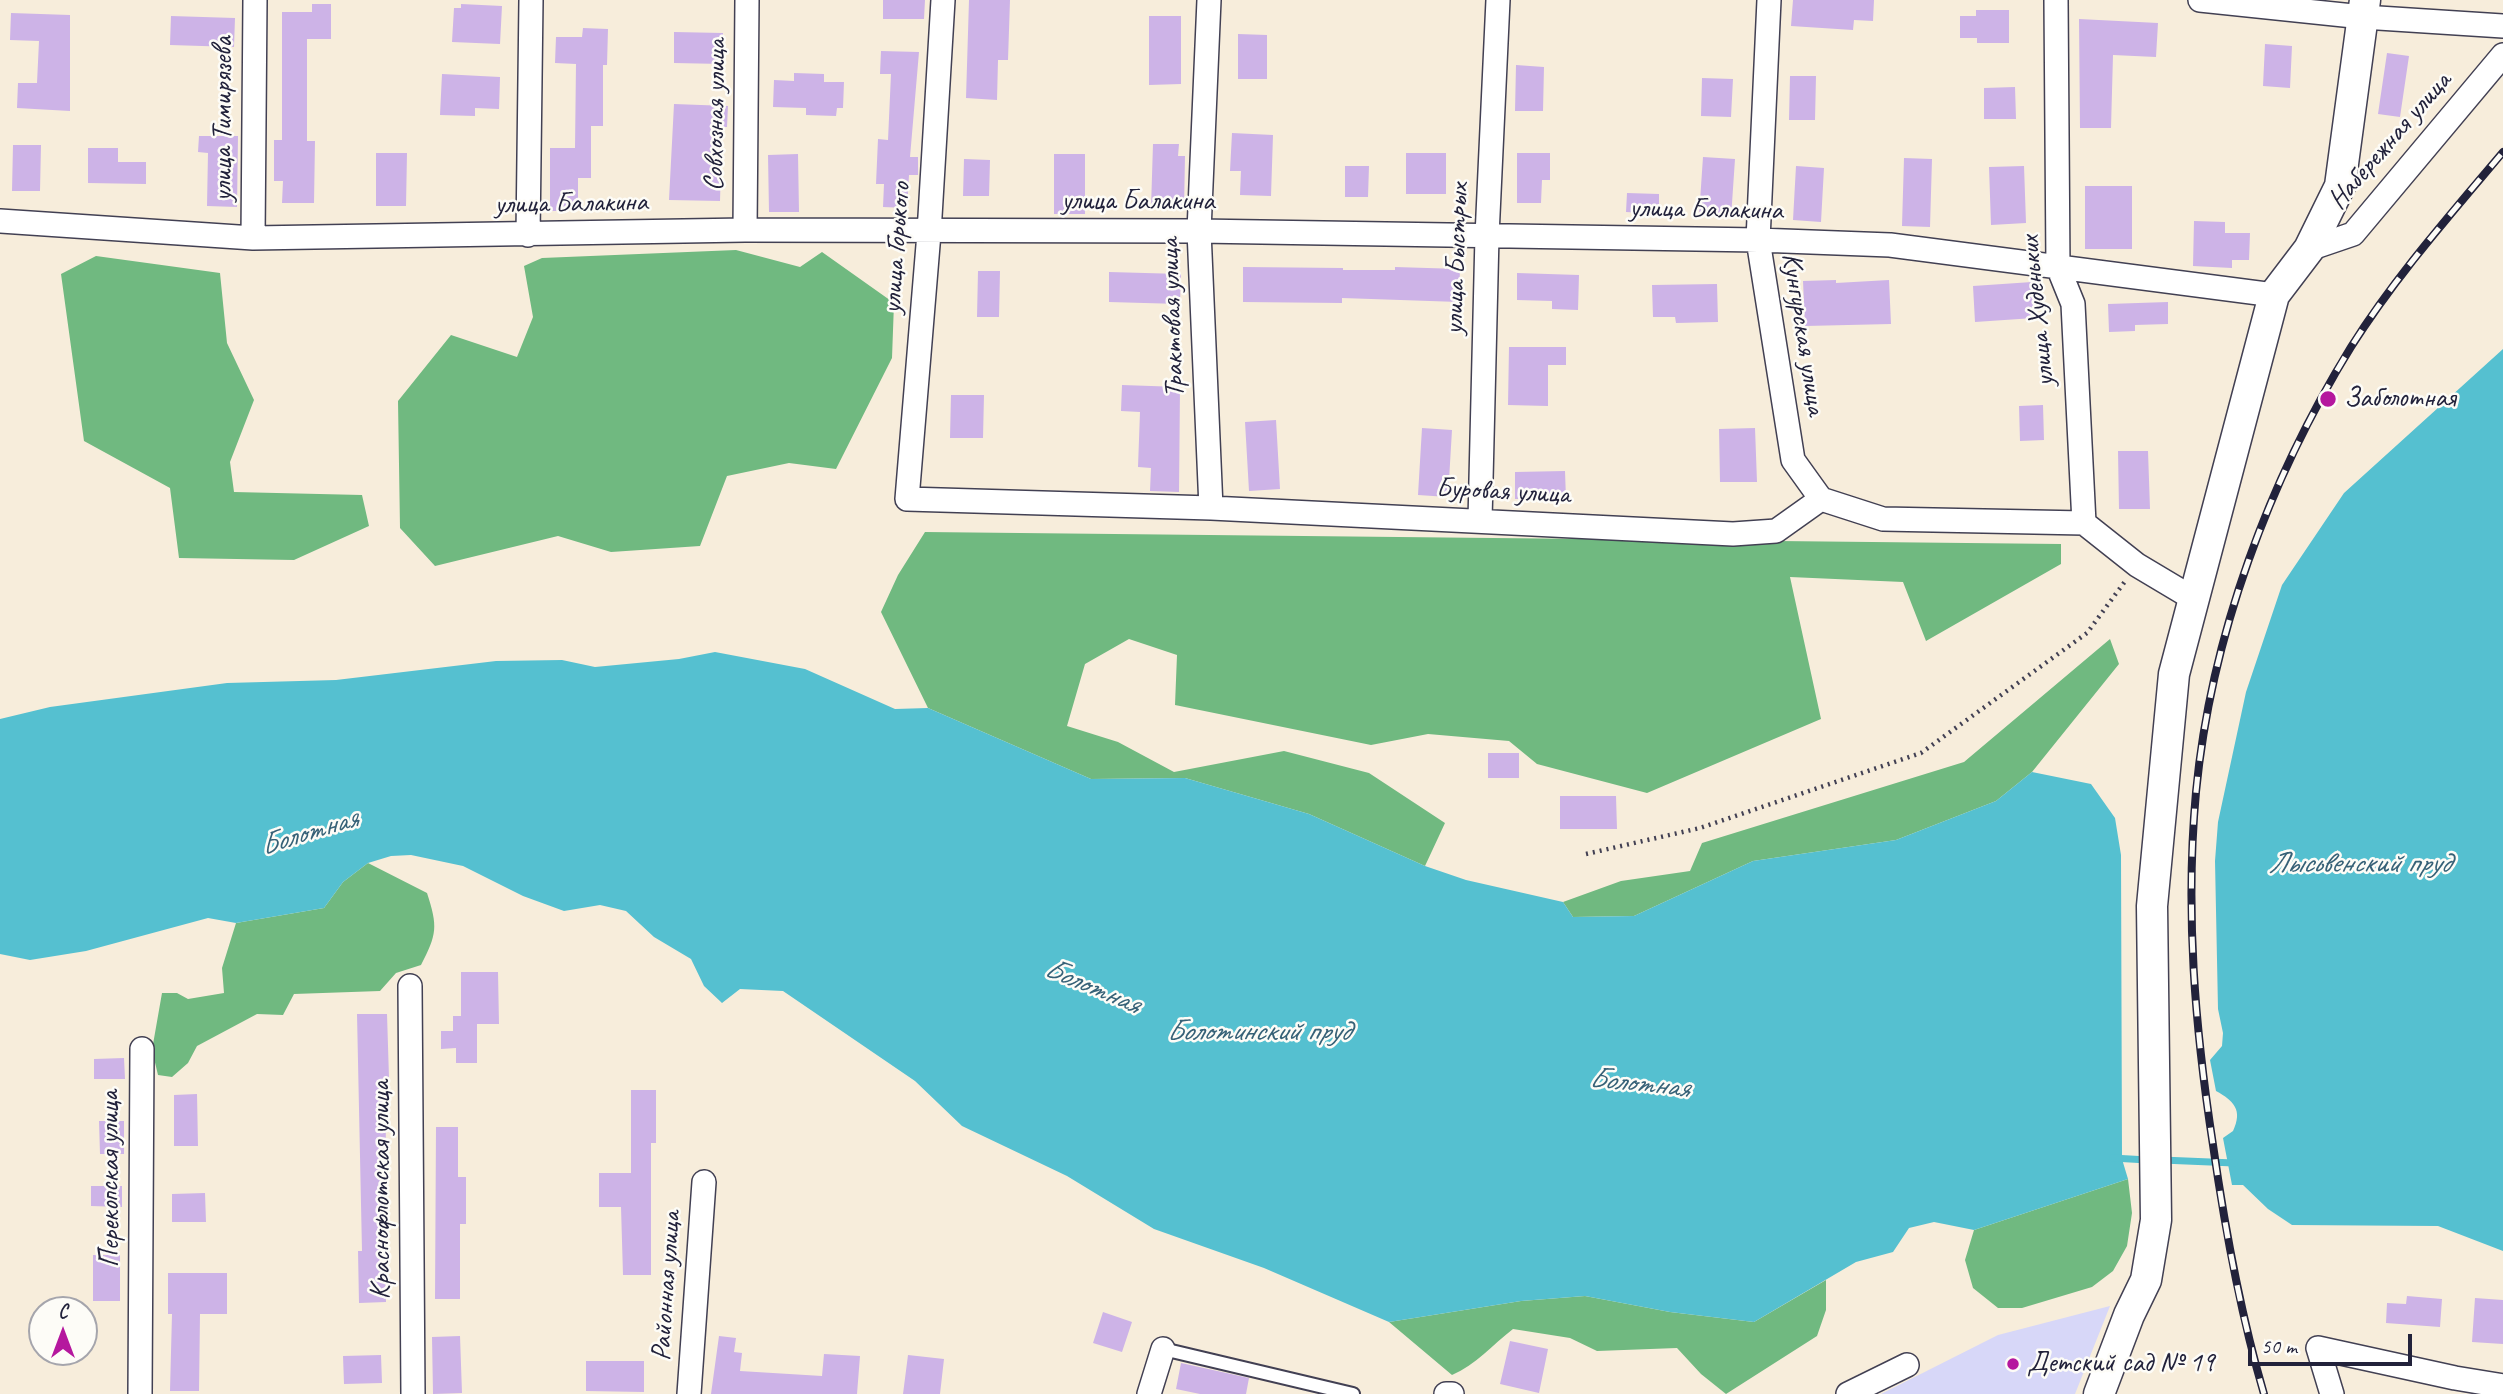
<!DOCTYPE html>
<html>
<head>
<meta charset="utf-8">
<style>
	body { margin:0 }
	#map { position:relative; width:2503px; height:1394px; overflow:hidden; background:#f7eddb; font-family:Caveat,sans-serif }
	canvas { display:block }
	.north { position:absolute; left:28px; top:1296px; width:70px; height:70px; box-sizing:border-box; background:#fdfcf7; border:2px solid #a5a5ac; border-radius:50%; rotate:0deg; font-size:19px; font-weight:700; line-height:28px; text-align:center; color:#22223b }
	.north::after { content:''; display:block; margin:auto; width:24px; height:32px; background:#b5179e; clip-path:polygon(50% 0,100% 100%,50% 72%,0 100%) }
	.scale { position:absolute; left:2248px; top:1334px; width:164px; height:32px; box-sizing:border-box; border:4px solid #22223b; border-top:0; padding-left:9px; font-size:21px; line-height:24px; white-space:nowrap; color:#22223b; -webkit-text-stroke:5px #fdfcf7; paint-order:stroke }
</style>
</head>
<body>
<div id="map">
<canvas width="2503" height="1394"></canvas>
<div class="north">С</div>
<div class="scale">50 m</div>
</div>
<script>
const ctx = document.querySelector('canvas').getContext('2d');
ctx.lineJoin = 'round';
function fill(path, color) { ctx.fillStyle = color; ctx.fill(path, 'evenodd'); }
function strokePath(path, color, width, dash) { ctx.strokeStyle = color; ctx.lineWidth = width; ctx.lineCap = dash ? 'butt' : 'round'; ctx.setLineDash(dash || []); ctx.stroke(path); }
function drawText(font, color, halo, rows, align = 'center') {
  ctx.font = font + ' Caveat,sans-serif'; ctx.lineWidth = 5; ctx.setLineDash([]); ctx.textBaseline = 'middle'; ctx.strokeStyle = halo; ctx.fillStyle = color; for (const [text, x, y, turn = 0] of rows) {
    ctx.save(); ctx.translate(x, y); ctx.rotate((+turn || 0) * Math.PI / 180); ctx.textAlign = isNaN(turn) ? turn : align; if (halo) ctx.strokeText(text, 0, 0); ctx.fillText(text, 0, 0); ctx.restore();
  }
}
const built = new Path2D(`
	M2110,1306L2075,1394H1881L1998,1335Z`);
const forest = new Path2D(`
	M736,250L800,267L822,252L894,303L892,358L836,469L789,463L727,476L700,546L611,552L558,536L435,566L400,528L398,401L451,335L517,357L533,317L524,266L542,258Z
	M96,256L220,273L227,343L254,400L230,462L234,492L362,495L369,526L294,560L179,558L170,488L84,441L61,274Z
	M925,532L2061,544V564L1926,641L1903,582L1790,577L1821,719L1647,793L1537,764L1509,741L1428,734L1371,745L1175,705L1177,655L1129,639L1085,664L1067,726L1118,742L1174,772L1284,751L1369,773L1445,823L1425,866L1309,814L1185,778L1091,779L928,708L881,612L898,575Z
	M2110,639L2119,664L2032,772L1996,801L1896,840L1753,861L1634,916L1573,917L1563,902L1621,881L1690,871L1702,843L1964,762Z
	M368,863L427,893C438,927 437,934 421,965L396,973L380,991L294,994L283,1015L257,1014L197,1046L188,1063L172,1077L158,1075L152,1050L162,993H177L188,999L224,993L222,968L236,923L324,908L343,882Z
	M2128,1179L2132,1213L2127,1246L2113,1271L2092,1287L2022,1308H1998L1973,1288L1965,1260L1974,1230Z
	M1826,1280V1310L1817,1336L1726,1394L1701,1374L1677,1348L1597,1351L1570,1338L1513,1329C1492,1345 1476,1365 1452,1375L1389,1322L1521,1301L1585,1296L1670,1312L1754,1322Z`);
const water = new Path2D(`
	M2503,349V1251L2438,1226L2292,1225L2268,1209L2243,1185H2232L2223,1138L2233,1131C2243,1110 2234,1101 2216,1091L2210,1060L2222,1046L2223,1033L2218,1009L2215,861L2218,822L2246,692L2282,585L2344,493Z
	M715,652L805,669L895,709L928,708L1091,779L1185,778L1309,814L1425,866L1466,880L1563,902L1573,917L1634,916L1753,861L1896,840L1996,801L2032,772L2091,784L2115,818L2121,855L2122,1159L2128,1179L1974,1230L1934,1222L1909,1228L1893,1252L1856,1262L1754,1322L1670,1312L1585,1296L1521,1301L1389,1322L1264,1268L1154,1229L1067,1176L962,1126L915,1081L783,991L740,989L722,1003L704,986L691,959L654,937L626,911L600,905L564,911L523,896L463,866L411,855L391,856L368,863L343,882L324,908L236,923L208,918L86,951L30,960L0,954V719L50,707L227,683L336,680L496,661L562,660L595,667L679,659Z`);
const stream = new Path2D(`
	M2113,1158L2147,1160
	M2162,1160L2234,1163`);
const building = new Path2D(`
	M883,0H925L924,19H883Z
	M969,0H1010L1008,60H998L997,100L966,98Z
	M1793,0H1874L1873,21L1854,20L1853,30L1791,26Z
	M312,4H331V39H307V141H315L314,203H282L283,181H274V140H282V12H312Z
	M461,4L502,6L500,44L452,42L454,8H461Z
	M1976,10H2009V43H1977V38H1960V16H1976Z
	M11,13L70,15V111L17,108L18,83H37L39,41L10,40Z
	M171,16L235,18L234,47L170,45Z
	M1149,16H1181V84L1149,85Z
	M2079,19L2158,23L2156,57L2113,55L2111,128H2080Z
	M583,28L608,29L607,65H603V126H591V178H578V211H550V148H575L576,64L555,63L556,37H582Z
	M674,32L723,33V64L674,63Z
	M1238,34L1267,35V79H1238Z
	M2265,44L2292,46L2290,88L2263,86Z
	M881,51L919,52L910,157H918V175H909L907,208L883,207L884,184H876L878,139L888,140L891,74H880Z
	M2387,53L2409,56L2400,117L2378,114Z
	M1516,65L1544,67L1543,111H1515Z
	M794,73L824,74V82H844L843,108H837L836,116L806,115V108L773,107L774,80L794,81Z
	M442,74L500,77L499,109L475,108V116L440,115Z
	M1790,76H1816L1815,120H1789Z
	M1702,78L1733,79L1731,117L1701,116Z
	M2015,87L2016,119H1984V88Z
	M674,104L728,106L727,127H714L713,165H721L720,201L669,200Z
	M1232,133L1273,135L1271,196L1240,195L1241,171H1230Z
	M199,136H238L237,207L207,206L208,153L198,152Z
	M1153,144H1179L1178,156H1185L1184,209L1151,208Z
	M13,145H41L40,191H12Z
	M88,148H118V162H146V184L88,183Z
	M376,153H407L406,206H376Z
	M1406,153H1446V194H1406Z
	M1517,153H1550V180H1542L1541,203H1517Z
	M798,154L799,212H769L768,155Z
	M1054,154H1085V214H1054Z
	M1703,157L1735,159L1731,218L1699,216Z
	M1904,158L1932,159L1930,227L1902,226Z
	M964,159L990,160L989,196H963Z
	M1345,166H1369L1368,197H1345Z
	M1796,166L1824,168L1821,222L1793,220Z
	M2024,166L2026,223L1991,225L1989,167Z
	M2085,186H2132V249H2085Z
	M1627,193L1659,194V214L1626,212Z
	M2194,221L2225,222V233H2250L2249,260H2232V268L2193,266Z
	M1243,267L1343,268V270H1395V267L1460,269L1459,302L1342,298V303L1243,302Z
	M978,271H1000L999,317H977Z
	M1109,272L1181,274L1180,304L1109,302Z
	M1517,273L1579,275L1578,310L1552,309V301L1517,300Z
	M1836,280V283L1889,280L1891,324L1805,326L1803,281Z
	M2032,282L2034,318L1975,322L1973,286Z
	M1717,284L1718,322L1676,323L1675,317H1653L1652,285Z
	M2168,302V324L2135,325V331L2109,332L2108,304Z
	M1509,347H1566V365H1548V406L1508,405Z
	M1122,385L1180,387L1179,492L1150,491L1151,468L1138,467L1140,412L1121,411Z
	M951,395H984L983,438H950Z
	M2043,405L2044,440L2020,441L2019,406Z
	M1276,420L1280,489L1249,491L1245,422Z
	M1422,428L1452,430L1448,497L1418,495Z
	M1755,428L1757,482H1720L1719,429Z
	M2118,451H2148L2150,509H2119Z
	M1565,471L1566,499H1515V472Z
	M1488,753H1519V778H1488Z
	M1560,796H1616L1617,829H1560Z
	M461,972H498L499,1024H477V1063H456V1048L441,1049V1031H453V1016H461Z
	M357,1014H387L389,1078H385L387,1221H384L386,1302L359,1303L358,1251H362Z
	M124,1058L125,1079H94V1059Z
	M631,1090H656V1143H651V1275H623L621,1207H599V1173H631Z
	M197,1094L198,1146H174V1095Z
	M99,1121H124V1154H100Z
	M436,1127H458V1177H466V1224H460V1299H435Z
	M91,1186H122V1207L91,1206Z
	M205,1193L206,1222H172V1194Z
	M93,1255H120V1301H93Z
	M168,1273H227V1314H200L199,1391H170L172,1314H168Z
	M2407,1296L2442,1299L2440,1327L2386,1323L2387,1303L2406,1304Z
	M2475,1298L2503,1300V1344L2472,1342Z
	M1103,1312L1132,1322L1122,1352L1093,1343Z
	M460,1336L462,1393L433,1394L432,1337Z
	M719,1336L736,1338L734,1352L742,1353L740,1371L822,1376L824,1354L860,1356L857,1394H711Z
	M1510,1341L1548,1349L1539,1393L1500,1384Z
	M381,1355L382,1383L344,1384L343,1356Z
	M908,1355L944,1359L940,1394H903Z
	M586,1361H644V1392L586,1391Z
	M1181,1363L1249,1378L1246,1394H1200L1176,1389Z`);
const path = new Path2D(`
	M1586,854L1700,828L1921,753L2087,633L2126,580`);
const service = new Path2D(`
	M1163,1349L1353,1394`);
const minor = new Path2D(`
	M943,0L929,233L907,499L1211,508L1733,534L1776,531L1821,499L1883,519L2084,523
	M1209,0L1199,231L1211,508
	M1769,0L1758,240L1793,460L1821,499
	M2056,0L2058,267L2073,304L2084,523L2137,565L2194,599
	M2200,0L2363,17L2503,26
	M0,221L253,238L745,230L1199,231L1758,240L1890,245L2274,295
	M745,230L747,0
	M528,235L531,0
	M253,238L255,0
	M2309,249L2353,234L2503,55
	M1480,520L1487,236L1498,0
	M410,986L413,1394
	M140,1394L142,1049
	M689,1394L704,1182
	M1149,1394L1163,1349
	M1446,1394H1452
	M1848,1394L1907,1365
	M2332,1394L2318,1348L2455,1378L2503,1386`);
const tertiary = new Path2D(`
	M2099,1394L2129,1315L2146,1280L2156,1220L2152,906L2174,674L2274,295L2309,249L2340,186L2365,0`);
const rail = new Path2D(`
	M2264,1394C2240,1312 2225,1229 2213,1145C2195,1028 2185,911 2196,792C2211,636 2269,480 2351,347C2395,277 2450,215 2503,152`);
const markers = [
	[2328,399,9,"#b5179e"],
	[2013,1364,7,"#b5179e"]
];
const streetNames = [
	["Совхозная улица",716,115,-89],
	["улица Тимирязева",224,119,-90],
	["Набережная улица",2390,141,-49],
	["улица Балакина",1138,202],
	["улица Балакина",571,204,-1],
	["улица Балакина",1706,210,1],
	["улица Горького",897,248,-86],
	["улица Быстрых",1457,259,-88],
	["улица Худеньких",2038,311,-96],
	["Трактовая улица",1173,318,-92],
	["Кунгурская улица",1803,334,81],
	["Буровая улица",1503,492,3],
	["Перекопская улица",111,1179,-90],
	["Краснофлотская улица",382,1190,-90],
	["Районная улица",667,1286,-86]
];
const poiNames = [
	["Заболотная",2344,399],
	["Детский сад № 19",2027,1364]
];
const waterNames = [
	["Болотная",309,833,-17],
	["Лысьвенский пруд",2359,864],
	["Болотная",1092,987,23],
	["Болотинский пруд",1258,1032],
	["Болотная",1639,1084,6]
];
fill(built, '#d7d7f8');
fill(forest, '#70b980');
fill(water, '#55c0d0');
strokePath(stream, '#55c0d0', 7);
fill(building, '#cdb3e7');
strokePath(service, '#424053', 16);
strokePath(minor, '#424053', 26);
strokePath(tertiary, '#424053', 33);
strokePath(path, '#424053', 4.5, [2, 5]);
strokePath(service, '#fff', 12);
strokePath(minor, '#fff', 23);
strokePath(tertiary, '#fff', 30);
strokePath(rail, '#22223b', 8);
strokePath(rail, '#fdfcf7', 5, [16]);
for (const [x, y, r, color] of markers) { const dot = new Path2D(); dot.arc(x, y, r, 0, 2 * Math.PI); ctx.fillStyle = color; ctx.fill(dot); strokePath(dot, '#fdfcf7', 2.5); }
drawText('28px', '#22223b', '#fdfcf7', streetNames);
drawText('28px', '#22223b', '#fdfcf7', poiNames, 'left');
drawText('italic 30px', '#366177', '#fdfcf7', waterNames);
</script>
</body>
</html>
